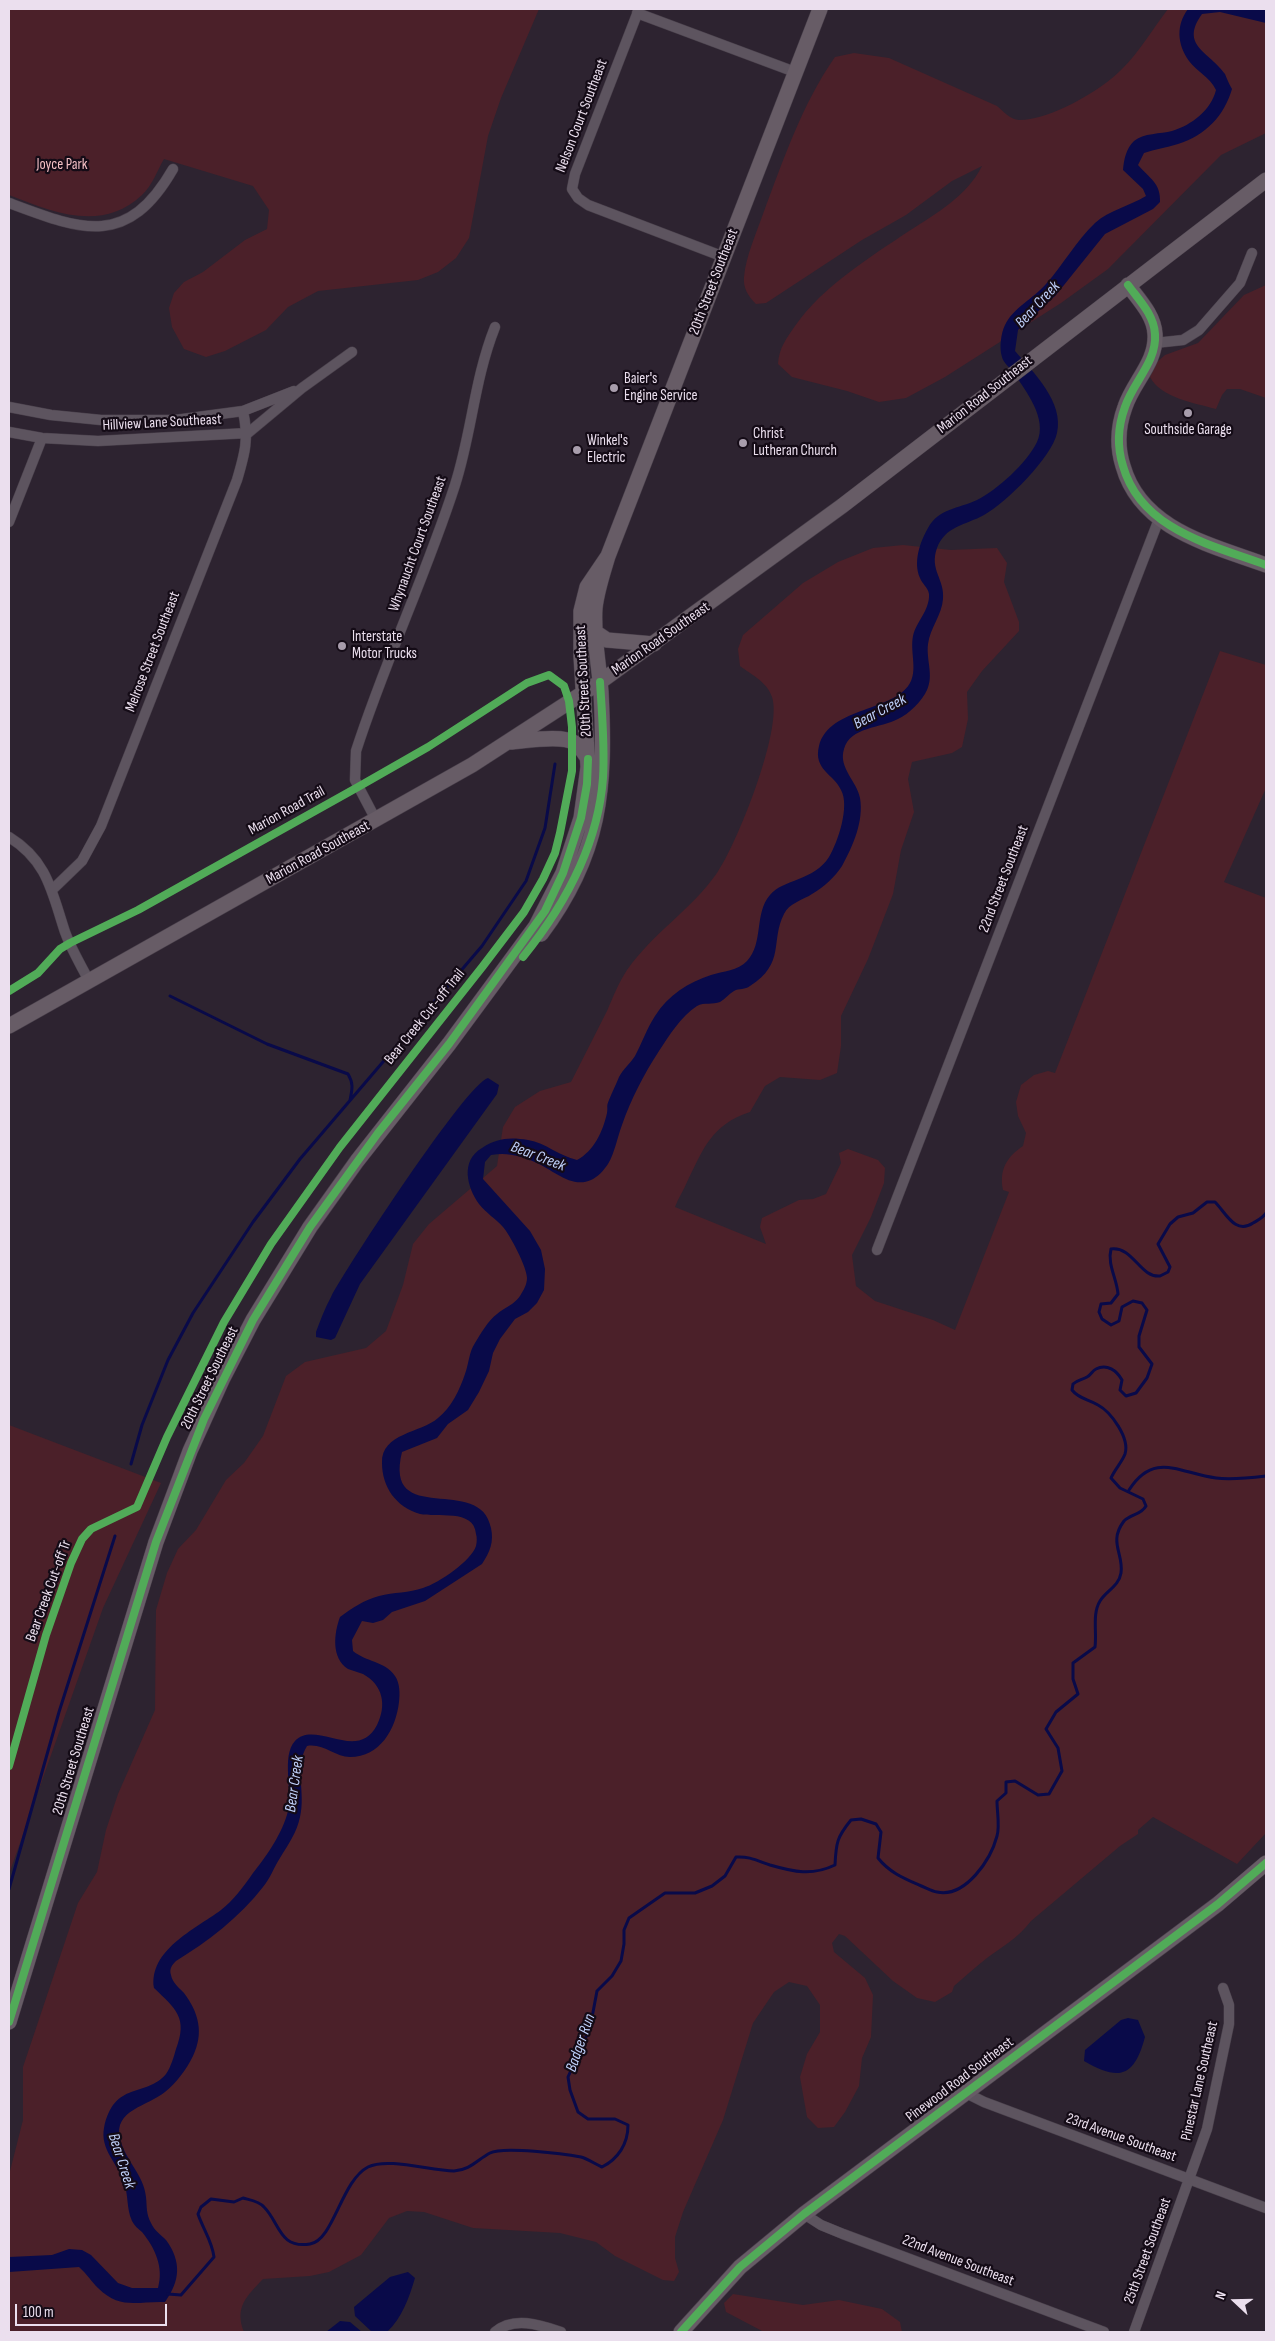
<!DOCTYPE html>
<html>
<head>
<meta charset="utf-8">
<style>
	body { margin:0 }
	#map { position:relative; width:1275px; height:2341px; overflow:hidden; background:#2d2330; font-family:"Sofia Sans Condensed",sans-serif }
	canvas { display:block }
	.frame { position:absolute; inset:0; border:10px solid #ebdfee; pointer-events:none }
	.north { position:absolute; left:1210px; top:2276px; width:50px; height:50px; -webkit-text-stroke:4px #140b16; paint-order:stroke; rotate:291deg; font-size:14px; font-weight:700; line-height:20px; text-align:center; color:#ebdfee }
	.north::after { content:''; display:block; margin:auto; width:18px; height:22px; background:#ebdfee; clip-path:polygon(50% 0,100% 100%,50% 72%,0 100%) }
	.scale { position:absolute; left:15px; top:2304px; width:152px; height:22px; box-sizing:border-box; border:2px solid #ebdfee; border-top:0; padding-left:6px; font-size:15px; line-height:18px; white-space:nowrap; color:#ebdfee; -webkit-text-stroke:4px #140b16; paint-order:stroke }
</style>
</head>
<body>
<div id="map">
<canvas width="1275" height="2341"></canvas>
<div class="frame"></div>
<div class="north">N</div>
<div class="scale">100 m</div>
</div>
<script>
const ctx = document.querySelector('canvas').getContext('2d');
ctx.lineJoin = 'round';
function fill(path, color) { ctx.fillStyle = color; ctx.fill(path, 'evenodd'); }
function strokePath(path, color, width, dash) { ctx.strokeStyle = color; ctx.lineWidth = width; ctx.lineCap = dash ? 'butt' : 'round'; ctx.setLineDash(dash || []); ctx.stroke(path); }
function drawText(font, color, halo, rows, align = 'center') {
  ctx.font = font + ' "Sofia Sans Condensed",sans-serif'; ctx.lineWidth = 4.5; ctx.setLineDash([]); ctx.textBaseline = 'middle'; ctx.strokeStyle = halo; ctx.fillStyle = color; for (const [text, x, y, turn = 0] of rows) {
    ctx.save(); ctx.translate(x, y); ctx.rotate((+turn || 0) * Math.PI / 180); ctx.textAlign = isNaN(turn) ? turn : align; if (halo) ctx.strokeText(text, 0, 0); ctx.fillText(text, 0, 0); ctx.restore();
  }
}
const green = new Path2D(`
	M9,9H539L501,98L488,136L469,238L456,258L438,272L418,280L318,291L288,307L266,330L225,351L206,357L184,349L172,327L169,308L174,293L184,282L203,272L245,240L267,229L269,210L253,186L164,159C157,171 152,186 142,195C101,233 53,212 9,195Z
	M1168,9H1266V133L1221,155L1108,269L1061,303L945,377L906,398L879,402L847,391L792,377L778,364C779,348 786,339 795,326C823,286 869,258 909,231C937,213 967,196 982,166L952,181L906,215L862,240L766,303L756,304C748,296 743,288 744,277C746,256 756,234 763,214C783,161 802,104 835,57L854,53L889,58L997,106C1003,111 1011,120 1019,120C1050,120 1100,91 1121,70C1139,53 1153,28 1168,9Z
	M1266,285V398L1240,389H1227L1222,395L1216,409C1195,403 1161,398 1150,377L1156,363L1165,355L1198,343L1244,295Z
	M903,545L951,550L997,548L1007,563L1004,582L1019,622V631L982,671L967,692L968,719L962,747L952,753L912,762L908,779L914,812L901,850L893,894L868,959L841,1016V1046L837,1073L820,1080L780,1077L765,1086L750,1112C711,1125 704,1148 687,1182C684,1190 678,1198 675,1207L766,1244L760,1227L762,1218L799,1200L813,1199L826,1194L841,1163L839,1153L848,1149L878,1160L885,1168L884,1183L871,1217L852,1255L856,1286L875,1301L933,1320L955,1330L1009,1192L1003,1190C999,1169 1007,1157 1023,1146L1026,1133L1018,1116L1016,1102L1021,1085L1034,1075L1048,1071L1055,1073L1220,651L1266,665V788L1224,882L1266,898V1833L1237,1864L1153,1817L1138,1830V1834L1120,1846L1031,1921C1017,1939 1003,1946 987,1958C975,1967 965,1977 954,1986L952,1992L935,2002L917,1998L893,1981L845,1936L839,1934L832,1943L834,1952L865,1978L873,1995L871,2037L862,2058L859,2086L845,2112L834,2127L818,2128L807,2117L800,2077L807,2054L820,2032V2005L807,1986L789,1982L774,1992L753,2023L723,2120L683,2212L675,2237V2258L679,2272L674,2281L663,2280L615,2256L596,2242L560,2233L473,2228L424,2212L407,2211L389,2218L361,2255L329,2272L310,2276L263,2279C247,2296 234,2307 244,2332H9V2175L23,2120V2067L78,1903L97,1872L106,1830L118,1794L155,1710L156,1610L167,1573L178,1549L196,1530L226,1480L244,1463L263,1436L286,1376L305,1362L366,1348L386,1331L403,1285L413,1244L429,1224L497,1166L503,1127L515,1107L540,1091L571,1082C583,1058 595,1035 607,1011C613,997 619,982 627,970C653,933 692,909 717,873C737,844 783,729 772,697C767,682 752,675 740,666L738,649L743,635L803,583L838,562L873,548Z
	M9,1425L161,1483L103,1608L9,1874Z
	M733,2294L803,2305L839,2300L882,2309L900,2322L902,2332H764L726,2312L724,2303Z`);
const water = new Path2D(`
	M1188,9H1266V23L1220,12L1202,14C1179,46 1210,52 1225,74C1227,79 1229,84 1232,89C1224,116 1206,135 1178,144C1166,148 1155,149 1144,153L1138,165C1149,178 1161,183 1160,202L1153,209L1105,234L1056,295L1018,330L1015,351C1034,373 1064,402 1057,433C1052,457 1006,503 984,515C966,525 945,526 937,548C929,570 945,579 943,599C942,615 930,628 928,644C926,660 934,675 927,690C922,701 909,714 898,719C881,728 850,727 844,749C838,768 857,781 860,798C864,821 853,846 842,866C835,877 824,887 812,894C803,900 789,903 784,914C770,941 786,963 750,986C745,990 739,988 734,991C729,994 725,999 720,1002C713,1005 704,1002 697,1006C681,1016 669,1036 659,1051C644,1074 631,1099 622,1125C617,1138 615,1152 608,1164C604,1170 598,1177 591,1180C572,1189 553,1170 537,1163C521,1156 508,1152 491,1155L485,1162L483,1179L530,1231L541,1250L545,1269L544,1290L537,1303L528,1312L515,1319L500,1339L493,1353L489,1371L479,1392L468,1410L448,1424L437,1438L402,1452C383,1529 481,1473 491,1528C494,1542 490,1552 482,1564L425,1601L392,1612L383,1620L373,1623L362,1621L352,1640L353,1651C366,1662 385,1661 395,1676C400,1683 400,1694 399,1702C396,1729 380,1757 350,1757C335,1757 323,1743 307,1746C294,1767 306,1793 300,1817C297,1832 288,1845 280,1858C274,1867 270,1879 263,1887C240,1917 207,1942 176,1961C172,1965 169,1969 171,1975C172,1982 179,1988 184,1993C199,2013 204,2033 193,2056C186,2070 177,2082 165,2092C148,2106 113,2110 120,2139C125,2160 144,2175 146,2197C147,2207 146,2214 151,2223C154,2230 161,2235 166,2240C182,2262 180,2281 165,2302C137,2301 120,2310 98,2288C91,2281 87,2274 79,2267L9,2272V2257L52,2255L69,2249L82,2250L91,2255L118,2283L132,2288H158C164,2267 155,2248 142,2232C138,2229 134,2225 132,2221C126,2208 129,2194 123,2180C117,2163 100,2149 104,2128C114,2080 146,2098 166,2074C171,2067 174,2056 176,2049C188,2018 176,2009 154,1988C149,1950 194,1930 221,1910C233,1901 244,1886 253,1873C267,1856 283,1832 288,1811C293,1792 281,1756 295,1741C315,1719 358,1763 377,1725C387,1705 383,1685 363,1674C358,1672 353,1671 348,1669C331,1658 334,1633 340,1617C352,1608 364,1600 379,1596C394,1592 409,1593 423,1588C439,1583 471,1561 476,1546C477,1542 477,1537 476,1534C474,1508 436,1518 420,1514C396,1507 382,1487 382,1463C381,1433 421,1433 438,1418C451,1408 460,1389 465,1374C469,1363 469,1352 475,1343C481,1333 488,1321 497,1314C504,1308 515,1304 520,1296C523,1291 527,1285 527,1278C527,1267 510,1235 503,1227C496,1219 486,1213 479,1204C467,1187 460,1161 482,1148C497,1138 510,1137 528,1140C546,1143 559,1156 577,1160C594,1151 603,1131 607,1113C608,1106 606,1107 609,1100C612,1092 616,1085 619,1077C623,1069 630,1064 635,1056C642,1043 647,1028 655,1016C668,995 689,982 711,975C723,971 738,971 747,961C764,943 754,913 770,895C783,879 814,881 829,857C838,842 850,806 841,790C834,774 813,770 819,746C829,706 897,712 911,681C917,668 910,651 913,636C916,622 930,610 929,594C928,587 922,584 920,578C913,562 920,542 928,528C939,508 958,509 977,500C997,490 1027,463 1037,442C1048,419 1026,391 1013,372C1010,368 1003,362 1002,357C999,348 1001,333 1005,325C1013,308 1034,298 1046,284C1063,265 1076,241 1095,223C1109,210 1130,206 1146,196L1143,189L1123,170C1124,159 1126,149 1134,141C1143,133 1161,134 1172,131C1192,125 1211,110 1216,90C1210,77 1197,72 1189,61C1177,44 1176,25 1188,9Z
	M488,1078L499,1085L497,1094L360,1284L335,1338L331,1340L316,1337V1332C320,1321 325,1308 331,1297C346,1268 467,1083 488,1078Z
	M1128,2018L1138,2020L1145,2037C1134,2078 1119,2081 1084,2061L1085,2050L1121,2020Z
	M408,2272L415,2278C409,2298 402,2318 387,2332H372L355,2316L354,2307L390,2277Z
	M340,2321L350,2322L362,2332H326Z`);
const stream = new Path2D(`
	M170,996L267,1044L348,1074C354,1084 352,1090 350,1100
	M131,1464L142,1425L168,1360L193,1313L253,1222L300,1159L482,946L526,881L545,828L555,764
	M1129,1490C1154,1451 1179,1473 1216,1478C1232,1480 1249,1478 1266,1476
	M9,1889L59,1712L115,1536
	M168,2294L181,2295L214,2257C212,2241 203,2229 198,2214L201,2207L211,2199L234,2202L243,2198C250,2200 259,2201 264,2207C280,2223 279,2249 310,2244C334,2240 341,2181 368,2167C388,2157 431,2171 454,2171C470,2170 477,2160 490,2153C503,2146 565,2154 581,2157C588,2159 595,2164 602,2167C618,2159 628,2144 628,2125L615,2119H588L578,2112L570,2090L568,2077L590,2028L597,1991L612,1976L621,1961L624,1944V1930L629,1918L665,1893H695L712,1886L725,1876L736,1857C749,1856 758,1861 770,1865C794,1872 812,1876 835,1865C836,1843 837,1837 851,1820L861,1819L876,1824L881,1832L878,1858C889,1872 903,1878 919,1885C925,1887 931,1891 937,1892C966,1898 991,1859 997,1836C1000,1826 997,1812 997,1801L1006,1793V1782L1015,1781L1038,1795L1049,1794L1062,1771L1058,1748L1046,1729L1056,1712L1078,1694L1073,1679V1663L1095,1647C1097,1632 1092,1614 1100,1601C1106,1591 1119,1586 1121,1573C1124,1554 1108,1542 1124,1521C1131,1514 1141,1515 1146,1506L1143,1499L1120,1488L1111,1478C1115,1469 1122,1462 1125,1454C1130,1438 1111,1412 1098,1405C1088,1399 1079,1399 1072,1390L1073,1384C1077,1380 1082,1380 1087,1377C1091,1375 1092,1371 1096,1369C1107,1363 1117,1371 1122,1380L1120,1390L1126,1396L1136,1393L1147,1378L1152,1364L1139,1347V1336L1147,1310L1142,1303L1133,1301L1122,1307L1119,1321L1111,1325L1102,1319L1099,1312L1101,1304L1111,1303L1118,1294C1117,1279 1107,1264 1111,1249C1133,1246 1140,1278 1160,1276L1168,1272L1170,1267L1158,1244L1170,1224L1178,1217L1193,1213L1207,1202H1215C1226,1213 1235,1235 1253,1223C1258,1220 1263,1218 1266,1213`);
const street = new Path2D(`
	M639,9L575,174L572,189L578,198L588,205L724,257
	M637,13L795,72
	M9,203C81,230 127,249 173,169
	M1155,343L1183,340L1199,330L1240,283L1252,253
	M9,407L51,415L101,420H175L243,411L294,391
	M9,432L42,438L98,441L248,433L302,388L352,352
	M9,522L42,438
	M376,820L355,780L356,751C385,661 426,575 455,485C472,432 474,380 495,327
	M9,837C48,861 52,893 65,932C71,949 81,965 89,981
	M53,889L82,861L101,826L237,480C245,453 249,439 243,411
	M877,1250L1159,519
	M966,2093L984,2102L1266,2208
	M804,2214L821,2225L843,2234L1104,2332
	M495,2332C514,2316 540,2325 561,2332
	M1134,2332L1207,2129L1229,2024V2005L1223,1988`);
const secondary = new Path2D(`
	M1128,285C1139,300 1154,315 1155,334C1157,362 1133,382 1125,407C1118,426 1117,447 1123,466C1141,530 1212,545 1266,565
	M595,632L607,640L654,644
	M510,742C526,741 562,734 575,743C581,747 584,753 588,759
	M541,934C601,854 606,788 601,692C599,664 593,636 595,608C597,590 603,573 608,556L820,9
	M9,1026L472,765L600,682L842,506L1266,180
	M9,2022L156,1542L190,1451L223,1378L253,1320L310,1227L357,1161L449,1044L536,926L563,873L581,818L588,767L581,656V611L587,587L608,556
	M681,2332L740,2267L804,2214L1218,1904L1266,1863`);
const cycleway = new Path2D(`
	M1128,285C1139,300 1154,315 1155,334C1157,362 1133,382 1125,407C1118,426 1117,447 1123,466C1141,530 1212,545 1266,565
	M523,957C565,905 598,846 603,778C605,746 602,714 600,682
	M9,991L38,973L60,949L70,943L138,910L358,787L428,747L527,683L549,675L564,686L569,701L572,727V771L560,833L555,853L543,879L524,912L483,966L340,1147L271,1244L224,1322L167,1437L137,1507L91,1529L82,1539L71,1563L46,1635L9,1766
	M9,2022L156,1542L204,1419L253,1320L310,1227L378,1133L449,1044L545,911L563,873L581,818L587,784L588,759
	M681,2332L740,2267L804,2214L1218,1904L1266,1863`);
const markers = [
	[614,388,5,"#a89dac"],
	[1188,413,5,"#a89dac"],
	[743,443,5,"#a89dac"],
	[577,450,5,"#a89dac"],
	[342,646,5,"#a89dac"]
];
const streetNames = [
	["Nelson Court Southeast",582,116,-69],
	["20th Street Southeast",714,282,-69],
	["Marion Road Southeast",985,395,-38],
	["Hillview Lane Southeast",162,423,-3],
	["Whynaucht Court Southeast",418,544,-70],
	["Marion Road Southeast",661,639,-35],
	["Melrose Street Southeast",153,652,-69],
	["20th Street Southeast",584,681,-93],
	["Marion Road Trail",287,811,-29],
	["Marion Road Southeast",318,853,-29],
	["22nd Street Southeast",1004,879,-69],
	["Bear Creek Cut-off Trail",425,1017,-51],
	["20th Street Southeast",210,1378,-64],
	["Bear Creek Cut-off Tr",49,1591,-70],
	["20th Street Southeast",74,1761,-73],
	["Pinewood Road Southeast",960,2080,-37],
	["Pinestar Lane Southeast",1200,2081,-77],
	["23rd Avenue Southeast",1121,2138,20],
	["25th Street Southeast",1148,2251,-70],
	["22nd Avenue Southeast",958,2261,21]
];
const parkNames = [
	["Joyce Park",62,165]
];
const poiNames = [
	["Baier's",624,379],
	["Engine Service",624,396],
	["Southside Garage",1188,430,"center"],
	["Christ",753,434],
	["Lutheran Church",753,451],
	["Winkel's",587,441],
	["Electric",587,458],
	["Interstate",352,637],
	["Motor Trucks",352,654]
];
const waterNames = [
	["Bear Creek",1038,305,-47],
	["Bear Creek",880,712,-28],
	["Bear Creek",538,1157,21],
	["Bear Creek",295,1784,-82],
	["Badger Run",581,2043,-71],
	["Bear Creek",121,2161,72]
];
fill(green, '#4b2029');
fill(water, '#090a49');
strokePath(stream, '#090a49', 3);
strokePath(street, '#483f4a', 11);
strokePath(secondary, '#483f4a', 16);
strokePath(street, '#5d545f', 10);
strokePath(secondary, '#675c66', 15);
strokePath(cycleway, '#51ab58', 8);
for (const [x, y, r, color] of markers) { const dot = new Path2D(); dot.arc(x, y, r, 0, 2 * Math.PI); ctx.fillStyle = color; ctx.fill(dot); strokePath(dot, '#140b16', 2); }
drawText('15px', '#ebdfee', '#140b16', streetNames);
drawText('15px', '#f3bfc4', '#140b16', parkNames);
drawText('15px', '#ebdfee', '#140b16', poiNames, 'left');
drawText('italic 16px', '#becff8', '#140b16', waterNames);
</script>
</body>
</html>
